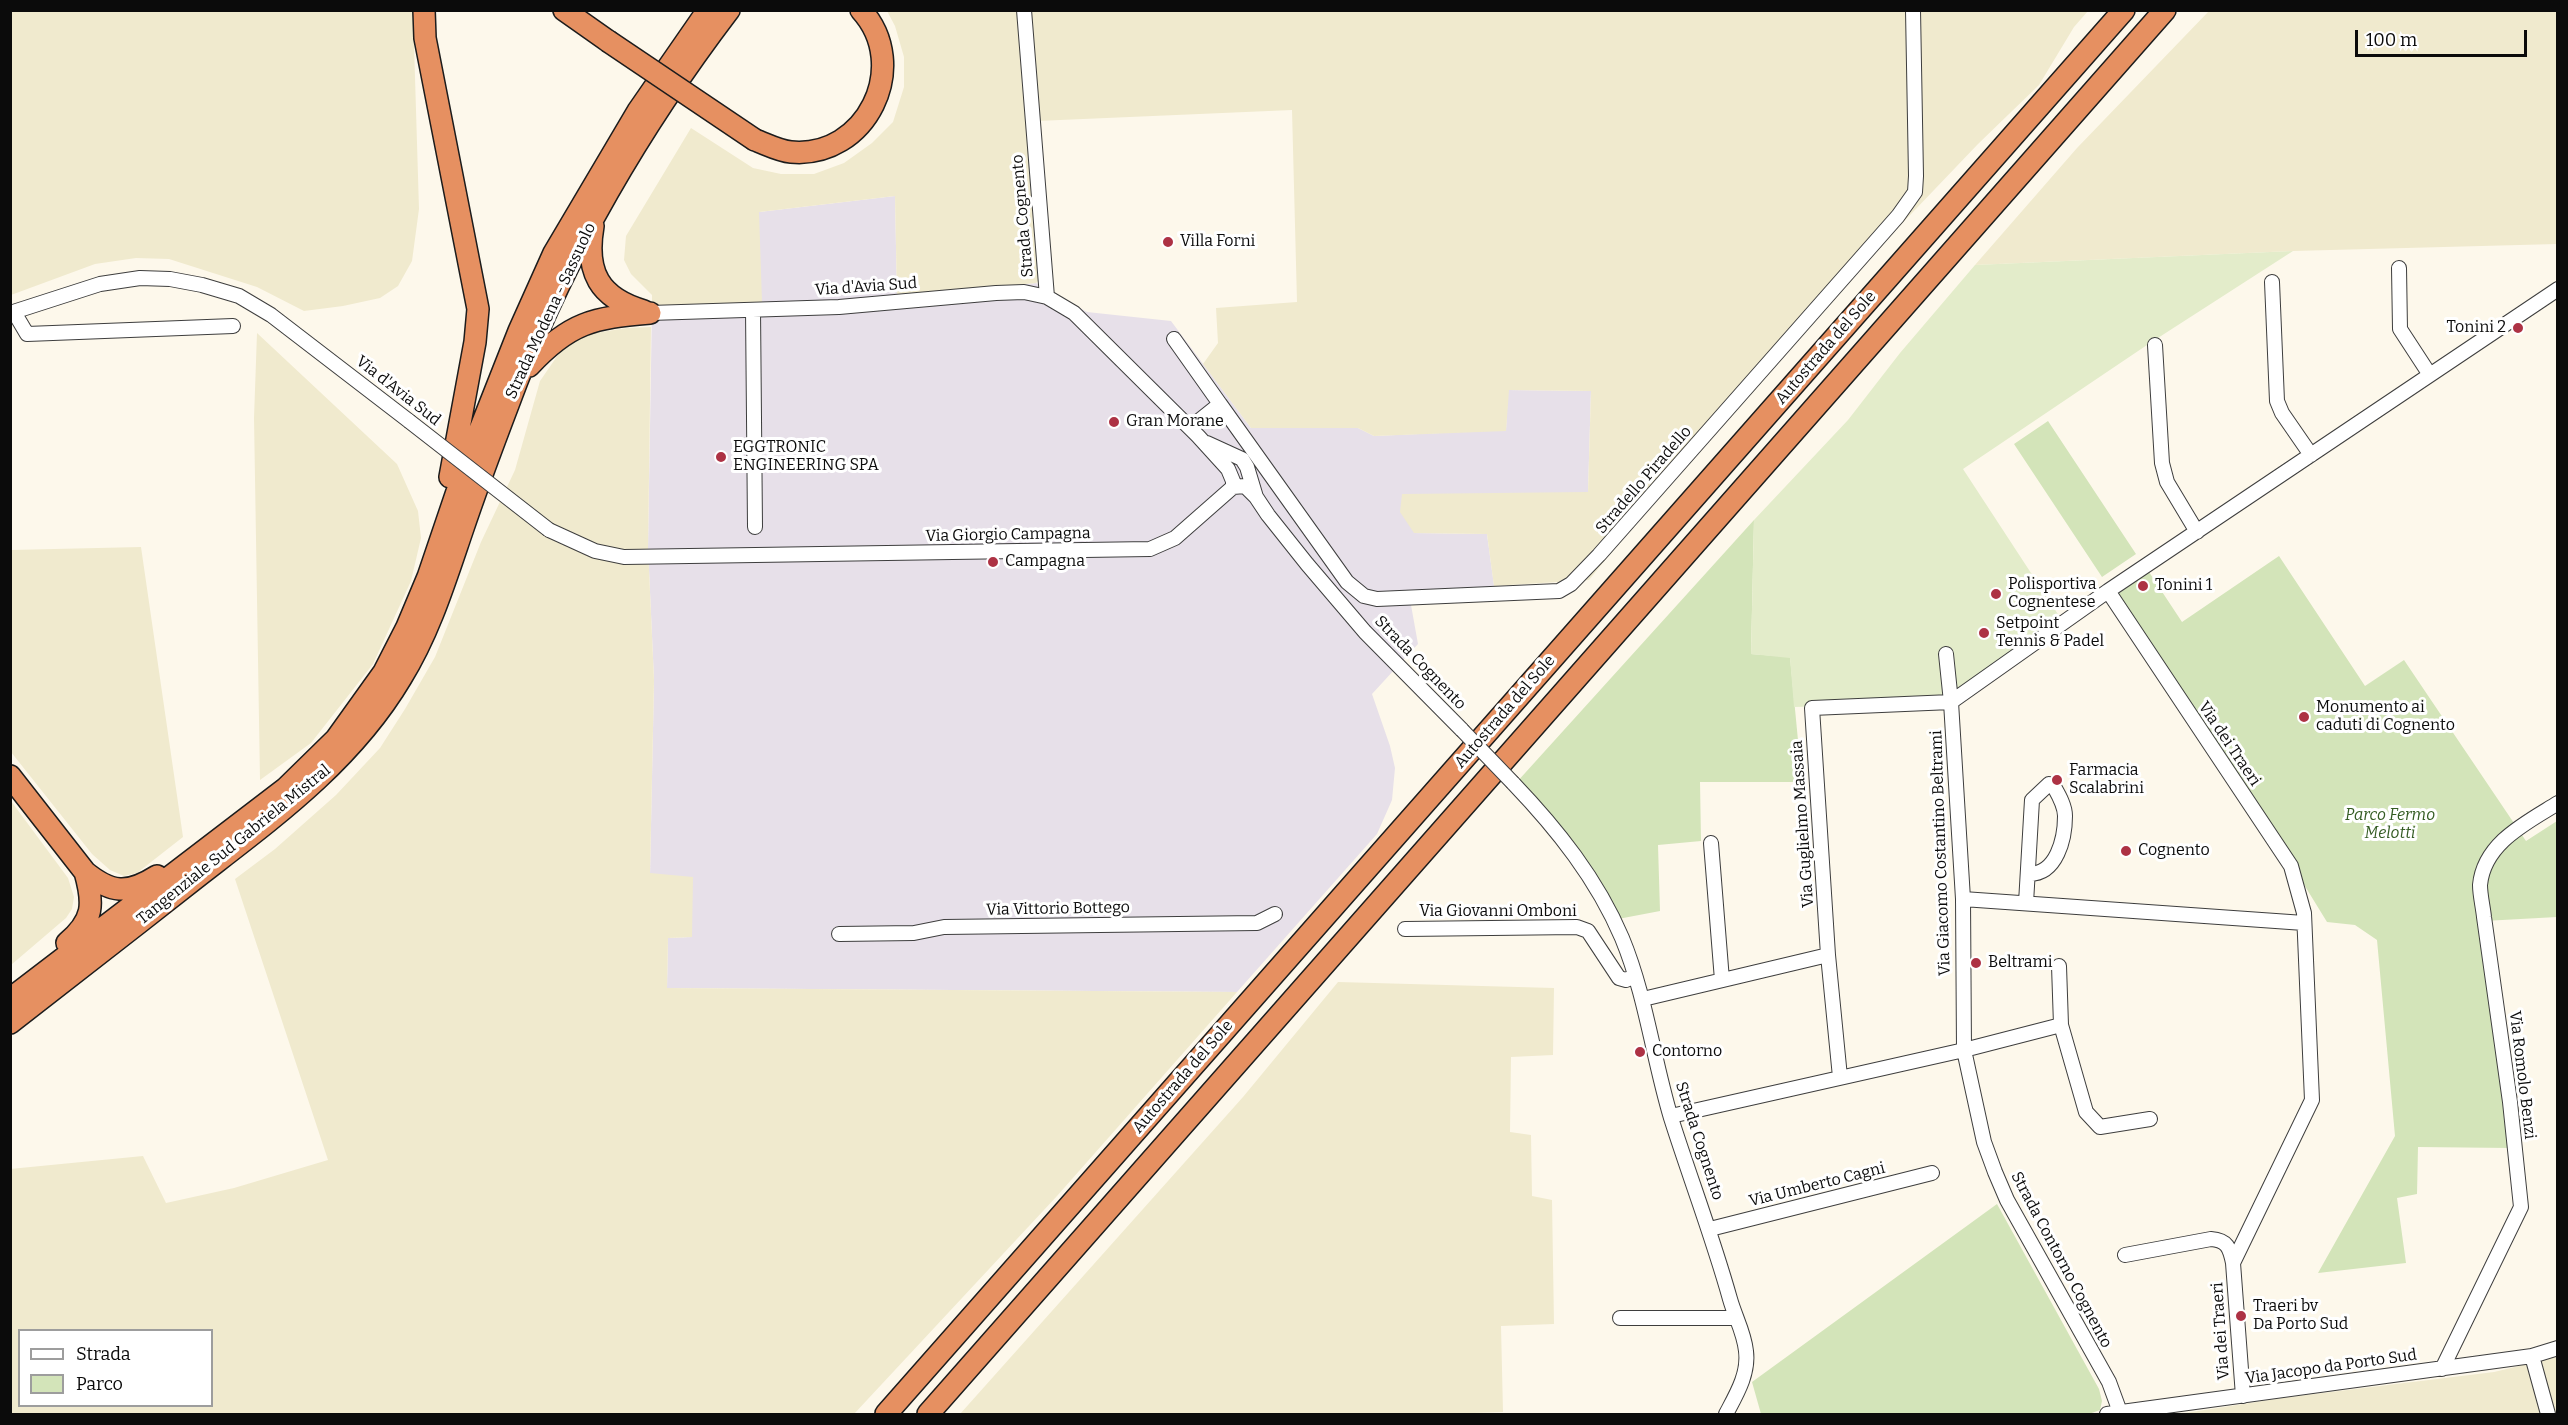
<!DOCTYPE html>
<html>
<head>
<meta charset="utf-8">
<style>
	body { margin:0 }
	#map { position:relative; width:2568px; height:1425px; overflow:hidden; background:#fdf8eb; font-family:Bitter,serif }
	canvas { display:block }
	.frame { position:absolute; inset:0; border:12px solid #0b0b0b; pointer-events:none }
	.legend { position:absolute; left:18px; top:1329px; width:195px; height:78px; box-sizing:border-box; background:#fff; border:2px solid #9d9d9d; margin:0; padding:8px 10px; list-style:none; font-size:18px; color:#0b0b0b }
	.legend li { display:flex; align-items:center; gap:12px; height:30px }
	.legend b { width:30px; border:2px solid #9d9d9d }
	.scale { position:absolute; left:2355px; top:30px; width:172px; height:27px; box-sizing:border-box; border:3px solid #0b0b0b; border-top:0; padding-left:8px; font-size:18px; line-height:21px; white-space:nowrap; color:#0b0b0b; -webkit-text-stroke:4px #fff; paint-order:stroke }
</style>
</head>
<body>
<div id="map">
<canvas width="2568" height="1425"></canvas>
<div class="frame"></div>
<ul class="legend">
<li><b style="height:8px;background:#fff"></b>Strada</li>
<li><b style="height:16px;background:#d3e4b9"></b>Parco</li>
</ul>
<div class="scale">100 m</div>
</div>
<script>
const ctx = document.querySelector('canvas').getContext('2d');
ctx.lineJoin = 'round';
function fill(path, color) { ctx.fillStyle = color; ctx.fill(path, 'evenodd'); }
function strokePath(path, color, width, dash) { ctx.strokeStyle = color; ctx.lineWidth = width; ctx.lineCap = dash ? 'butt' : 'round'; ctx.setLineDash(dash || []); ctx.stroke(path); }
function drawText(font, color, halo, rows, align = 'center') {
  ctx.font = font + ' Bitter,serif'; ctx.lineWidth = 6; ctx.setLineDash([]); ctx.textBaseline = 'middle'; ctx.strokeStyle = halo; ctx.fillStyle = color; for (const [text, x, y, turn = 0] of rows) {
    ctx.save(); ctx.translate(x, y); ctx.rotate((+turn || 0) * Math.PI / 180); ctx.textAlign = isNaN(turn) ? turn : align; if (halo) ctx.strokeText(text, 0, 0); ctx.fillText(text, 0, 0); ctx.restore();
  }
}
const industrial = new Path2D(`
	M895,196L897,297L1036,283L1087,312L1171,321L1251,428H1358L1374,436L1506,430L1508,390L1591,391L1588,492L1414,533L1487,534L1496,600L1411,605L1418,644L1372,694L1390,746L1395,768L1392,800L1377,834L1237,992L667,988L668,938L692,937L650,874L654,680L648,548L652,306L759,212Z`);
const farmland = new Path2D(`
	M10,11H413L419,209L412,261L398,286L380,298L343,306L304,311L257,287L169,259L136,258L95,264L11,295Z
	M887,11H2088L2074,27L2039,85L1978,144L1891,235L1657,496L1589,580L1494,586L1487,534L1414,533L1400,512L1402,494L1588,492L1591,391L1509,390L1506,431L1374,436L1358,428H1251L1203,364L1218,343L1216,308L1297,302L1292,110L1037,121L1052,268L1036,283L897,297L895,196L759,212L762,302L652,306V295L631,274L624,260L626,236L691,128L753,168L781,174H814L844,163L872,143L893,122L904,87V57L895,26Z
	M2209,11H2557V244L2293,251L1975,265L2077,148Z
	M651,327L648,548L654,680L650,873L693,877L692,937L668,938L667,988L1237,992L1057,1196L854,1414H11L10,1169L143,1156L166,1203L234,1188L328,1160L235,879L275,849L336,795L380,748L405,709L435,657L481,542L515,470L540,381L560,352L582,335L627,328ZM20,1330H212V1406H20Z
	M257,333L397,464L418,511L421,538L411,581L373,664L311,743L260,780L254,418Z
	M141,547L183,837L137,873L124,876L110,870L92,854L11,752V550Z
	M11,801L68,878L74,897L72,909L66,918L11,965Z
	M1338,982L1554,988L1553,1055L1511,1057L1510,1132L1531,1135L1532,1196L1552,1200L1554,1324L1501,1326L1503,1412L1445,1414H960L1243,1097Z
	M2557,1357V1414H2179L2282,1398L2494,1372Z`);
const green = new Path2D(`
	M2048,421L2136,554L2102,577L2014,444Z
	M1754,520L1751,654L1790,657L1802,782H1700L1701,841L1658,845L1660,911L1618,919L1516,783Z
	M2279,556L2365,686L2404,660L2526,841L2557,821V917L2484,921L2511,1148L2418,1147L2417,1194L2397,1198L2406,1263L2318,1273L2395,1136L2377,940L2355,925L2327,922L2284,852L2115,596L2149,572L2182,622Z
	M1997,1204L2099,1389L2102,1401L2100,1410L2089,1414H1761L1752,1382Z`);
const pitch = new Path2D(`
	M2293,251L2147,345L1963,469L2065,625L1950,703L1794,707L1790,658L1751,654L1754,520L1848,420L1900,353L1975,265Z`);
const minor = new Path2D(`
	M1024,10L1047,297
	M2399,268L2400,329L2430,375
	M2272,282L2277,401L2282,413L2311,455
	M753,310L755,527
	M14,312L27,334L233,326
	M10,313L100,284L140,278L170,279L202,285L239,296L271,315L409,421
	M650,313L839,307L996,293L1024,292L1047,297L1074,313L1198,436L1228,469L1233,481V487
	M1174,339L1220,404L1190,428
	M2155,345L2162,463L2167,482L2197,532
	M1220,404L1347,582L1364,596L1377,599L1559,591L1571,584L1599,555L1898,216L1915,192L1916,176L1913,10
	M1207,443L1242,459L1247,467L1256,497L1268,515L1307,564L1365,632L1462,730
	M549,530L595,551L624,557L1150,549L1175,538L1233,487L1245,486L1256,497
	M2108,591L2291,866L2304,913L2312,1100L2233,1263L2243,1396
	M1946,654L1951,702L1963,899L1964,1050L1984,1142L1995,1172L2007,1200L2109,1382L2120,1412
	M1951,702L2108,591L2558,289
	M1513,783C1557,829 1597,879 1622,938C1646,996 1653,1058 1671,1118C1690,1178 1713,1238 1730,1299C1735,1317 1744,1332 1746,1351C1749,1374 1736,1395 1726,1414
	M1711,843L1722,980
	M1963,899L2304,923
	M2026,903L2032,800L2049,784L2053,785C2058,794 2065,805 2065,816C2065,838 2057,875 2028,874
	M1405,929L1577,927L1588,931L1619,978L1626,980L1635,976
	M839,934L914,933L944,927L1257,923L1275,914
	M2059,966L2061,1025L2086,1112L2100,1127L2150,1119
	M1643,999L1828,955
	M1840,1077L1828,955L1812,708L1951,702
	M1671,1116L1964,1050L2061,1025
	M1710,1229L1932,1173
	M2125,1255L2211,1239C2227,1240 2230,1248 2233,1263
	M1620,1318H1736
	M2532,1356L2548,1414
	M2442,1369L2521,1207L2510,1102L2484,917C2483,907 2480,895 2480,885C2484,843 2526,823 2558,803
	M2107,1414L2532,1356L2558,1348`);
const highway = new Path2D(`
	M424,10L425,38L478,309L475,342L450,477
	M564,10L608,41
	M755,140C766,144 779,151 791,152C866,159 912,66 861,10
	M593,226C585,272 599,298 644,311
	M529,366C570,322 593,318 650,313
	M10,776L85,872C111,893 127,895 157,876
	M67,943C94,920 94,904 85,872
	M10,999L286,788L336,739L384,672L407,627L428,577L466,465L519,331L554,253L638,111L708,10
	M10,1023C73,974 135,926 197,877C273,818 351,762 401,678C429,633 445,581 462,531C479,480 498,431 517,381C569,249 643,123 729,10
	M886,1414L2124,10
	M928,1414L2165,10`);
const minorBridge = new Path2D(`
	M409,421L549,530
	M1462,730L1513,783`);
const highwayBridge = new Path2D(`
	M608,41L755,140`);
const markers = [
	[1168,242,6,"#ad3244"],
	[2518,328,6,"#ad3244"],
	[1114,422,6,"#ad3244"],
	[721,457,6,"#ad3244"],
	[993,562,6,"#ad3244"],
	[2143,586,6,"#ad3244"],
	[1996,594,6,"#ad3244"],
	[1984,633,6,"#ad3244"],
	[2304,717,6,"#ad3244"],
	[2057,780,6,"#ad3244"],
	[2126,851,6,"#ad3244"],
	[1976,963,6,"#ad3244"],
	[1640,1052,6,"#ad3244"],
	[2241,1316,6,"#ad3244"]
];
const streetNames = [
	["Strada Cognento",1023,216,-95],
	["Via d'Avia Sud",866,287,-4],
	["Strada Modena - Sassuolo",551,311,-65],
	["Autostrada del Sole",1826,348,-49],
	["Via d'Avia Sud",398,391,38],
	["Stradello Piradello",1644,480,-49],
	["Via Giorgio Campagna",1008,535,-1],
	["Strada Cognento",1420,663,46],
	["Autostrada del Sole",1505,712,-49],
	["Via dei Traeri",2229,744,56],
	["Via Guglielmo Massaia",1803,824,-94],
	["Tangenziale Sud Gabriela Mistral",234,845,-39],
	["Via Giacomo Costantino Beltrami",1941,853,-92],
	["Via Vittorio Bottego",1058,909,-1],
	["Via Giovanni Omboni",1498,912],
	["Via Romolo Benzi",2522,1075,83],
	["Autostrada del Sole",1183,1077,-49],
	["Strada Cognento",1699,1141,72],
	["Via Umberto Cagni",1817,1185,-14],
	["Strada Contorno Cognento",2061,1260,62],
	["Via dei Traeri",2221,1331,-94],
	["Via Jacopo da Porto Sud",2331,1367,-8]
];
const poiNames = [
	["Villa Forni",1180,242],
	["Tonini 2",2506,328,"right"],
	["Gran Morane",1126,422],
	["EGGTRONIC",733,448],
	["ENGINEERING SPA",733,466],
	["Campagna",1005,562],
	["Polisportiva",2008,585],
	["Cognentese",2008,603],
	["Tonini 1",2155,586],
	["Setpoint",1996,624],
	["Tennis & Padel",1996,642],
	["Monumento ai",2316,708],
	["caduti di Cognento",2316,726],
	["Farmacia",2069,771],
	["Scalabrini",2069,789],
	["Cognento",2138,851],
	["Beltrami",1988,963],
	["Contorno",1652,1052],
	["Traeri bv",2253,1307],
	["Da Porto Sud",2253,1325]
];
const parkNames = [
	["Parco Fermo",2390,816],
	["Melotti",2390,834]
];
fill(industrial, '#e7e0e9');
fill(farmland, '#f0eace');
fill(green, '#d3e4b9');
fill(pitch, '#e3ecca');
strokePath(minor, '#3e3e3e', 16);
strokePath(highway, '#1c1c1c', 24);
strokePath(minor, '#fff', 14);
strokePath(highway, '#e69061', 21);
strokePath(minorBridge, '#3e3e3e', 16, []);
strokePath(highwayBridge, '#1c1c1c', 24, []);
strokePath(minorBridge, '#fff', 14);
strokePath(highwayBridge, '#e69061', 21);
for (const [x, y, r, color] of markers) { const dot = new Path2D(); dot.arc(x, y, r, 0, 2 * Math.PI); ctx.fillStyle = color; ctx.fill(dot); strokePath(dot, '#fff', 2); }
drawText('16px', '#0b0b0b', '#fff', streetNames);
drawText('16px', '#0b0b0b', '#fff', poiNames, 'left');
drawText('italic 16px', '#345c23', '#fff', parkNames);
</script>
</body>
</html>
